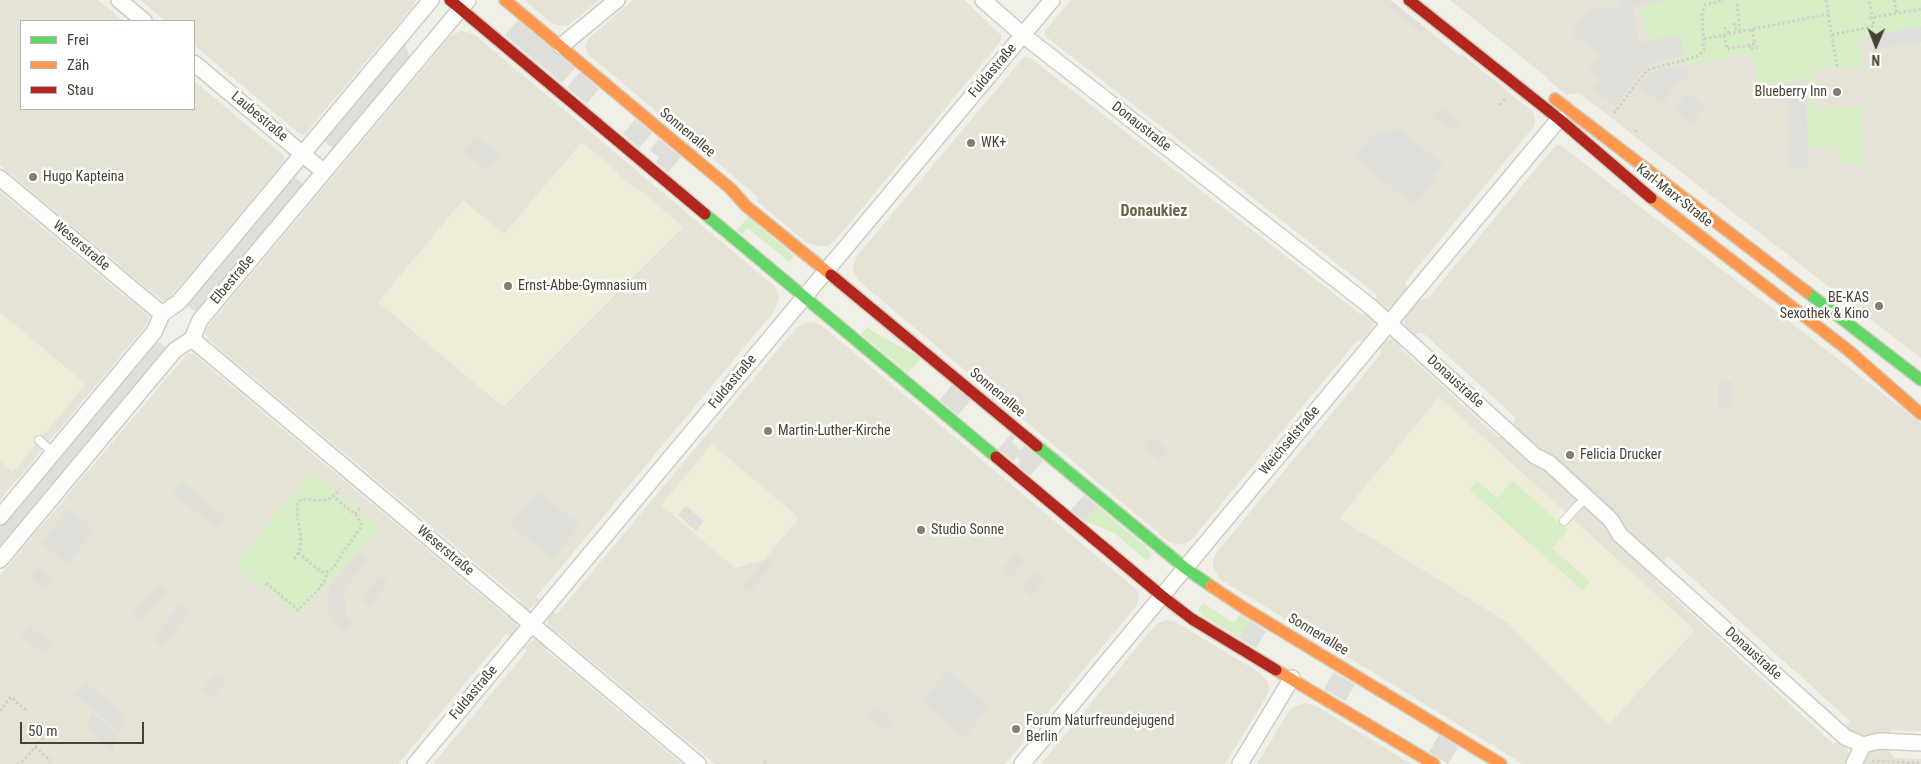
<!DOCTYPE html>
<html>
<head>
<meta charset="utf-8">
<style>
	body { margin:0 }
	#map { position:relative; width:1921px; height:764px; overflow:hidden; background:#f0efe8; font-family:"Roboto Condensed",sans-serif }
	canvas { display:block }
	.legend { position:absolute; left:20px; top:20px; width:175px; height:90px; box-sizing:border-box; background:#fff; border:1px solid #b5b4ae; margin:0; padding:6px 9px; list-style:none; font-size:15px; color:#474334 }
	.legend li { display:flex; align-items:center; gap:10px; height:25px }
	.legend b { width:25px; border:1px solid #b5b4ae }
	.north { position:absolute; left:1851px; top:20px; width:50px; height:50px; -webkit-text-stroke:4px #fff; paint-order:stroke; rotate:181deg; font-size:14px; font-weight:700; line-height:20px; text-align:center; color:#474334 }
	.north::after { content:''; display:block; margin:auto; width:18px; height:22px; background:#474334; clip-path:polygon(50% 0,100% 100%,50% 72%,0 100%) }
	.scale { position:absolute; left:20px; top:722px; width:124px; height:22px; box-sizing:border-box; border:2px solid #474334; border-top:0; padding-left:6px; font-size:15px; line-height:18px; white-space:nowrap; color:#474334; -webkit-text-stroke:4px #fff; paint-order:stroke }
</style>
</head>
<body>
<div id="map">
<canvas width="1921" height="764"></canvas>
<ul class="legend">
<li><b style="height:6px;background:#63d668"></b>Frei</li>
<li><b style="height:6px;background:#ff974d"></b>Zäh</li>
<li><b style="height:6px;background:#b3261e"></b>Stau</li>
</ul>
<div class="north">N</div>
<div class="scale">50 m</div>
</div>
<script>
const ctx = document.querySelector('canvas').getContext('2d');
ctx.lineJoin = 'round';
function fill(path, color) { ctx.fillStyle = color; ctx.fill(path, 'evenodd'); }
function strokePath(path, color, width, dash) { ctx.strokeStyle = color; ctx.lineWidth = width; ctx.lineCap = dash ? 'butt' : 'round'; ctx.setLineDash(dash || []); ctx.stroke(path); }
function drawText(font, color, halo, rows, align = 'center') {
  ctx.font = font + ' "Roboto Condensed",sans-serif'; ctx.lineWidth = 5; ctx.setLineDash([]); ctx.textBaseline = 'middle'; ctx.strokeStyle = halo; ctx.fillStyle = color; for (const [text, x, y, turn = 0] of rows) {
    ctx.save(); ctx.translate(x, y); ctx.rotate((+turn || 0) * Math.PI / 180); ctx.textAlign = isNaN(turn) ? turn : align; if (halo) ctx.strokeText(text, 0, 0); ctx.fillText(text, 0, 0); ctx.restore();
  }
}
const residential = new Path2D(`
	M0,0H98L123,21H21V109H194V81L284,156V160L282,164L168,300H163L155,295L0,165Z
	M140,0H416L413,6L304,135L300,134L194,45V21H166Z
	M524,0H599L569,25L562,26L553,24Z
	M633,0H964L1002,36L1000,42L838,237L828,246H819L806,242L758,202L757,196L588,54L585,47L589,38Z
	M1071,0H1390L1460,56L1462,54L1532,111L1535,117V125L1406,281V288L1393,305L1386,307L1376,300V294L1048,38L1045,35V31Z
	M1450,0H1921V358L1579,93L1567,95L1547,79L1548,78Z
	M461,31L471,33L476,36L767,280L775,287L779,297L775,310L536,597L540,600L537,603L529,609L521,608L518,605L521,601L208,339L205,333L208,326L450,37Z
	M1024,57H1029L1360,314L1366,313L1372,318L1374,322L1372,330L1363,340L1357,341L1191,540L1184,544H1176L1169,542L859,281L853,272L854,262L856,257Z
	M1556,145H1560L1921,423V731L1891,730L1887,736L1852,733L1844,728L1850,721L1670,558L1666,557L1664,565L1623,528L1621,522L1615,515V508L1558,456L1551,457L1542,453L1512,427L1515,417L1423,333H1417L1416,339L1404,328L1405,317L1420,300L1428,298Z
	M0,192L147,315L149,319L144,328L0,500Z
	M807,322L816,323L823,327L1137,590L1139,594L1137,605L1005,764H715L559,634L556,637L548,629V619L553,612L557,614L796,328Z
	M1394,339L1403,344L1400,348L1498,437L1504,436L1543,467L1607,524L1655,574L1656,581L1833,744L1840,742L1847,749L1850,755L1847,764H1523L1220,579L1213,568V559L1217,552L1381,354L1380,348L1388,340Z
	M188,353L193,354L198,358L507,617L511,614L517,621V627L511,637L506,634L398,764H0V575Z
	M1166,620L1174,621L1260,673L1268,682L1269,690L1266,697L1225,764H1041L1151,630L1158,623Z
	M536,639L549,646L546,650L682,764H433L527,651L524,648L531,641Z
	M1305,703L1314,705L1411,764H1257L1289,711L1295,706Z
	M1886,747L1895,758L1921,759V764H1861L1873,748Z`);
const education = new Path2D(`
	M582,142L620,174L619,175L637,190L639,189L683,227L503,407L378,302L463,200L504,234Z
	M0,312L86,384L13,472L0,461Z
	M1439,397L1695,630L1609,724L1508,623L1339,518Z
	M712,444L799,518L764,560L735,568L661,505Z`);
const green = new Path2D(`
	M1669,0H1921V26L1860,38L1861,66L1820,67L1813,70V108L1861,107L1863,164H1837V146L1808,147L1806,78L1759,85L1752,53L1686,65L1681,35L1648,41L1641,5Z
	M748,217L794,256L789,262L748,228L742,234L737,230Z
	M867,327C884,340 902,347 921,358L908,373L861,334Z
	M313,471L332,487L330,490L337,495L339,494L357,509L356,510L357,512L360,511L383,530H379L296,615L235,564Z
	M1477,481L1497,498L1513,481L1568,530L1552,548L1590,582L1582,590L1470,490Z
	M1097,506L1145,546L1152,555L1147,561L1114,533L1085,521Z
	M1203,603L1234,623L1240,615L1250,621L1239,638L1204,616L1198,610Z`);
const parking = new Path2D(`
	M1380,0H1390L1427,29L1423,34Z
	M1621,0H1669L1633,7L1639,43L1681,35L1684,55L1646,65L1616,106L1592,88L1600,78L1589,69L1599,54L1572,33L1588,9L1621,7Z
	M518,20L575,68L562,83L505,35Z
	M1921,26V42L1873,50L1872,36Z
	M405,42L410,58L334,149L323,140Z
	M1686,65L1689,79L1679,81L1662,104L1639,87L1651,72Z
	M580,72L599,89L587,104L567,87Z
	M1787,85H1806L1808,168H1789Z
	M1687,93L1705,106L1691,124L1674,110Z
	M1443,108L1462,124L1450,130L1430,114Z
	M635,119L652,133L639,148L623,134Z
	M1400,129L1443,165L1434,176L1437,179L1414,206L1355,157L1372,135Z
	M476,136L500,156L488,171L463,151Z
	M659,139L681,157L668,172L656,162L659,157L650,150Z
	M293,176L304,185L197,313L186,304Z
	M157,340L167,349L0,549V527Z
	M1719,381H1732V407H1718Z
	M952,385L971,400L958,415L940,400Z
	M1011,434L1015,438L1012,442L1021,450L1025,446L1043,461L1030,476L1017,465L1021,460L1016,457L1013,461L998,449Z
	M1151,437L1168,450L1160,460L1143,447Z
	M1558,456L1615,508V515L1551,457Z
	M182,482L225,517L216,528L173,493Z
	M538,491L580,526L552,559L511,525Z
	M1084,495L1097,506L1085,521L1071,510Z
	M686,506L704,521L696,531L678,515Z
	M69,509L95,530L67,564L41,543Z
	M361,553L368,560L344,589L346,616L353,622L344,633L335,625L329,614L327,602L328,593L331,585Z
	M1016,553L1025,561L1010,579L1001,571Z
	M766,558L773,564L749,592L742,587Z
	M38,567L53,580L45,590L30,577Z
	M1037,570L1047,578L1032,596L1022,588Z
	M380,576L388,583L369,605L361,598Z
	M158,585L166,591L141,622L133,615Z
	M181,604L190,612L162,646L153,638Z
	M1250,621L1266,631L1256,648L1239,638Z
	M29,626L53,645L45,655L21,636Z
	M947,671L990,706L964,738L922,702Z
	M1334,672L1355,685L1345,701L1324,689Z
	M218,673L227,681L211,698L202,690Z
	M85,682L120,711L126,725L120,732L75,695Z
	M876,706L895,722L887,731L868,716Z
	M91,712L117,734L113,752L88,730Z
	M1439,735L1458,747L1448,764L1429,752Z`);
const path = new Path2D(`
	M1826,0L1837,67
	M1894,0L1897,13
	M1737,4L1740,32
	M1869,18L1921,9
	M1735,23L1734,27L1739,32
	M1724,27L1729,33
	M1724,35L1727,49L1755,44L1752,29
	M1832,35L1874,26L1869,0
	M1704,39L1828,14
	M1749,45L1750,49L1758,47
	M1500,105L1505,99
	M1614,113L1647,70L1698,56L1704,50L1702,14L1705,5L1724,0
	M1635,132L1637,130
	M355,514L361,507
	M298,553L321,572H327C340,563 337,560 345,549C351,542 356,534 362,526L357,516L334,497
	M294,559C309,540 293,521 298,503L302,499C321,500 327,505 340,489
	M266,583L298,610C307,600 326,586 327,572
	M0,711L11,697L28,712
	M35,747L51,761
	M764,761L768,764
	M1872,761L1921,763
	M17,764L23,761L50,730L47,727`);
const lane = new Path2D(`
	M39,440L53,453
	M1564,521L1586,497`);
const street = new Path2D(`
	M119,0L144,21
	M983,0L1023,35L1371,307L1535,456L1549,463L1611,520L1620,535L1845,737L1863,745L1879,741L1921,743
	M561,46L617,0
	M194,63L324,172
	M0,178L162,314
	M192,339L698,764
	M0,517L154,332L162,314L179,302L431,0
	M0,560L175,350L192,339L200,320L468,0
	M415,764L1052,0
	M1022,764L1559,119
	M1240,764L1292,678
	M1854,764L1863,745`);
const fast = new Path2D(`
	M705,214L996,457
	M1807,292L1921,380
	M1037,446L1185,568L1211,586`);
const slow = new Path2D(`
	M505,0L731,189L746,206L831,275
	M1555,99L1807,292
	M1651,198L1848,350L1921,414
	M1211,586L1244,608L1501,764
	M1276,670L1434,764`);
const jam = new Path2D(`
	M450,0L705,214
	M1409,0L1559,119L1651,198
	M831,275L1037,446
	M996,457L1162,596L1192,619L1276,670`);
const markers = [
	[1837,92,5,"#827f73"],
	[971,143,5,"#827f73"],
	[33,177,5,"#827f73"],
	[508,286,5,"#827f73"],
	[1879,306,5,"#827f73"],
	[768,431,5,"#827f73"],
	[1570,455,5,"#827f73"],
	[921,530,5,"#827f73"],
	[1016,729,5,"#827f73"]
];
const streetNames = [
	["Fuldastraße",993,71,-50],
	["Laubestraße",259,117,40],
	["Donaustraße",1141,127,38],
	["Sonnenallee",687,133,40],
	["Karl-Marx-Straße",1674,196,38],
	["Weserstraße",81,246,40],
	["Elbestraße",233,280,-50],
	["Fuldastraße",733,382,-50],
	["Donaustraße",1455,382,42],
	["Sonnenallee",997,393,40],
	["Weichselstraße",1290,441,-50],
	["Weserstraße",445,551,40],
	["Sonnenallee",1318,635,31],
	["Donaustraße",1753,654,42],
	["Fuldastraße",474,693,-50]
];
const poiNames = [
	["Blueberry Inn",1827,92,"right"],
	["WK+",981,143],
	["Hugo Kapteina",43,177],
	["Ernst-Abbe-Gymnasium",518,286],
	["BE-KAS",1869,298,"right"],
	["Sexothek & Kino",1869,314,"right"],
	["Martin-Luther-Kirche",778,431],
	["Felicia Drucker",1580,455],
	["Studio Sonne",931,530],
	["Forum Naturfreundejugend",1026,721],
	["Berlin",1026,737]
];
const quarterNames = [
	["Donaukiez",1154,212]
];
fill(residential, '#e5e3d5');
fill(education, '#efedd9');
fill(green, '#d7edc6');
fill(parking, '#dfded8');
strokePath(lane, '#cecdc6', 10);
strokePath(street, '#cecdc6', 18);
strokePath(fast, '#d0cebe', 14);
strokePath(slow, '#d0cebe', 14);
strokePath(jam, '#d0cebe', 14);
strokePath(path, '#d1cfc9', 3, [2.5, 2.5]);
strokePath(lane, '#fdfdfc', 8);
strokePath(street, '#fdfdfc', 15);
strokePath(fast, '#63d668', 11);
strokePath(slow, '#ff974d', 11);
strokePath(jam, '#b3261e', 11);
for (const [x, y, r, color] of markers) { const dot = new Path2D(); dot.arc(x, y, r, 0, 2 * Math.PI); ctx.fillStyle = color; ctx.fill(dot); strokePath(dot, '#fff', 2); }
drawText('14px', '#474334', '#fff', streetNames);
drawText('14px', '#474334', '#fff', poiNames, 'left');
drawText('bold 16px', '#6b634a', '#fff', quarterNames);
</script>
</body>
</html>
